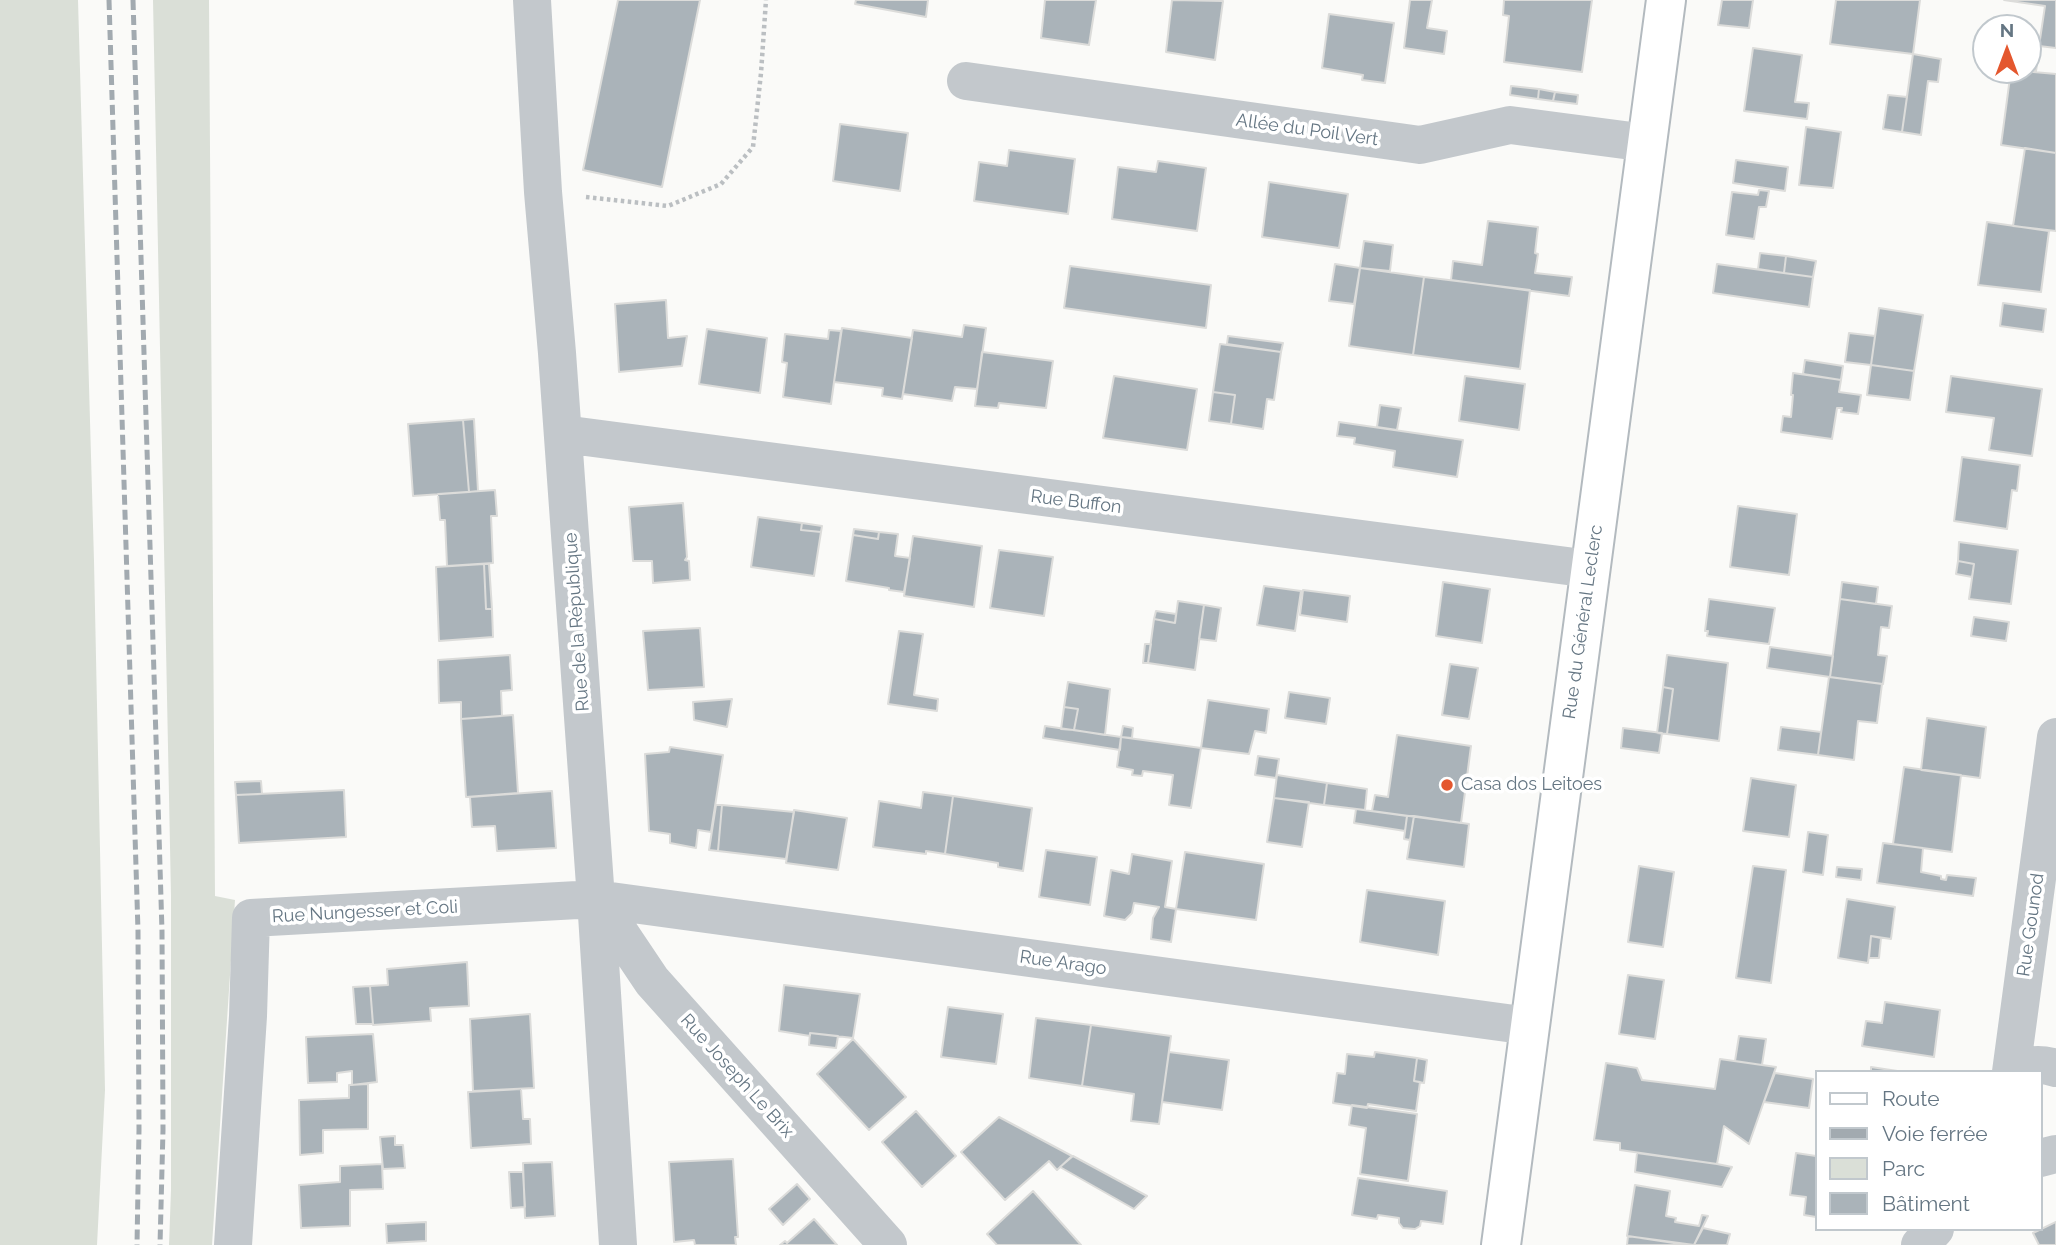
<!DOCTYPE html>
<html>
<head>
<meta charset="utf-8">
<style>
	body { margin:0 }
	#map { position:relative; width:2056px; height:1245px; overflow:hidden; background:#fafaf8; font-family:Raleway,sans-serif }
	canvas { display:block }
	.legend { position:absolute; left:1815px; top:1070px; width:228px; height:161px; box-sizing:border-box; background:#fff; border:2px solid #c1c8cd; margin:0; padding:9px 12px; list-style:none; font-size:21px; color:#657683 }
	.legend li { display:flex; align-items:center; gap:14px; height:35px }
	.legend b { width:35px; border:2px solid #c1c8cd }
	.north { position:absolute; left:1972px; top:14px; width:70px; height:70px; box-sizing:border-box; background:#fff; border:2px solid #c1c8cd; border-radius:50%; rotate:0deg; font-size:19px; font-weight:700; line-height:28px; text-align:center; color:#657683 }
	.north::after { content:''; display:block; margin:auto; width:24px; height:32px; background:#e4572e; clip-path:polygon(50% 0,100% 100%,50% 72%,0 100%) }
</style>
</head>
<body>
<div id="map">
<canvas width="2056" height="1245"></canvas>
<ul class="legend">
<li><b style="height:9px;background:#fff"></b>Route</li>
<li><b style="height:9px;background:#a2aab0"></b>Voie ferrée</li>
<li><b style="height:19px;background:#dadfd7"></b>Parc</li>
<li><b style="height:19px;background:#aab3b9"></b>Bâtiment</li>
</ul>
<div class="north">N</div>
</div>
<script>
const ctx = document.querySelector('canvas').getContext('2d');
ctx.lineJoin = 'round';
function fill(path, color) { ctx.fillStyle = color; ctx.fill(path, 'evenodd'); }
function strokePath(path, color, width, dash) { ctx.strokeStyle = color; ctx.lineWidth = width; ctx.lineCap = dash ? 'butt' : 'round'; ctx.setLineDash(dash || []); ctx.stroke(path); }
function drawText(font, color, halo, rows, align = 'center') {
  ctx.font = font + ' Raleway,sans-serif'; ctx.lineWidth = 7; ctx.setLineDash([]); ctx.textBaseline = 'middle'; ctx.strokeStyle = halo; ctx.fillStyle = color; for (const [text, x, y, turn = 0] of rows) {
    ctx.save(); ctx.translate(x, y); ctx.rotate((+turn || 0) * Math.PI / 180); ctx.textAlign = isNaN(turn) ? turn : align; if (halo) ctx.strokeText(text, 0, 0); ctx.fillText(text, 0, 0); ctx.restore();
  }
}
const green = new Path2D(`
	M0,0H78L94,561L105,1090L97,1245H0Z
	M153,0H209L215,896L235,900L212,1245H169L171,1190V896Z`);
const building = new Path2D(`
	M618,0H700L662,187L583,170Z
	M856,0H928L926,17L855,4Z
	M1045,0H1096L1089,45L1041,38Z
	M1172,0L1223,1L1215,60L1166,52Z
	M1410,0H1432L1427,28L1447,31L1444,54L1404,48Z
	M1504,0H1592L1582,72L1504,62L1509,16L1503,15Z
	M1722,0H1753L1749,28L1718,25Z
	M1836,0H1920L1913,54L1830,44Z
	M2004,0H2056V48L2039,46L2045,6Z
	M1329,14L1394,23L1385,83L1362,80L1363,75L1322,68Z
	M1753,48L1802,55L1795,102L1809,103L1807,119L1744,111Z
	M2028,50L2039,52L2036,71L2026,70H2028Z
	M1913,54L1941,59L1938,82L1928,81L1921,135L1902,132Z
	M2011,70L2056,74V153L2001,145Z
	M1511,86L1539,89L1538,99L1510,95Z
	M1539,89L1555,92L1553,101L1538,99Z
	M1555,92L1578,95L1577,104L1553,101Z
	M1888,95L1907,97L1902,132L1883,129Z
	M840,124L908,133L900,191L833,181Z
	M1806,127L1841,132L1833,188L1799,185Z
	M2025,148L2056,153V231L2013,226Z
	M1009,150L1075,159L1068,214L974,201L979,162L1007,166Z
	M1736,160L1788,167L1785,191L1733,183Z
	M1158,161L1206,168L1197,231L1112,219L1118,167L1156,172Z
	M1269,182L1348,194L1339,248L1262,237Z
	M1759,190L1769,191L1766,207H1759L1754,239L1726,235L1732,192L1758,195Z
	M1488,221L1538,227L1535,253L1538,254L1535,273L1572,277L1569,296L1451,280L1453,261L1482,265Z
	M1987,222L2049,231L2041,292L1978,285Z
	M1364,241L1393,245L1390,271L1360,268Z
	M1760,253L1786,256L1784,273L1758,269Z
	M1786,256L1816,261L1813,277L1784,273Z
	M1335,264L1360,268L1354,304L1329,301Z
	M1717,264L1813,277L1809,307L1713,293Z
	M1070,266L1211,285L1206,328L1064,308Z
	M1360,268L1424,277L1413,355L1349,346Z
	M1424,277L1530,290L1520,369L1413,355Z
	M666,300L668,338L687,336L682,366L619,372L615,304Z
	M2003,303L2046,309L2043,332L2000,326Z
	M1879,308L1923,315L1914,371L1871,365Z
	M964,325L986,328L977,389L955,387L952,401L903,394L913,330L962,337Z
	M842,328L912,338L902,399L882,396L883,388L834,382Z
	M707,329L767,338L760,393L699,384Z
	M829,330L841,331L831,404L783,397L787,363L782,362L785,334L828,339Z
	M1849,333L1875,336L1871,365L1845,362Z
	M1228,336L1283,343L1281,352L1227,344Z
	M1220,344L1281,352L1274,400L1267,399L1263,429L1231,424L1235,395L1213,392Z
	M982,352L1053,361L1046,408L999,403L998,408L975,406Z
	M1805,360L1843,366L1841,380L1803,374Z
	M1871,365L1914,371L1910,400L1867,395Z
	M1793,373L1841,380L1839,392L1861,395L1858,414L1841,412L1842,408H1837L1832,439L1781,432L1783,416L1791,417L1793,395H1791Z
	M1114,376L1197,389L1187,450L1103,438Z
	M1465,376L1525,384L1519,430L1459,421Z
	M1951,376L2042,389L2032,456L1989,450L1994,418L1946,412Z
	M1213,392L1235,395L1231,424L1209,421Z
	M1380,405L1401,408L1397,430L1377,427Z
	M474,419L478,491L469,492L463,420Z
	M463,420L469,492L413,496L408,424Z
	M1339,422L1463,440L1457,477L1393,467L1395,451L1354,444L1355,438L1337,436Z
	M1962,457L2020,465L2017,491L2012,490L2007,529L1954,521Z
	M495,490L497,516H491L493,563L447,566L445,520H440L438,494Z
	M683,503L687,557L685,560L689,561L690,580L653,583L652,561H633L629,507Z
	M1738,506L1797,514L1789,575L1730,567Z
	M758,517L802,523L801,530L821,532L814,576L751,567Z
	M802,523L822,526L821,532L801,530Z
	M854,529L879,532L878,539L853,535Z
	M879,532L898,534L895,556L910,558L904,592L889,590V588L846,581L853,535L878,539Z
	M913,536L982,546L974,607L904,596Z
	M1959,542L2018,550L2011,604L1969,599L1974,564L1958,561Z
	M999,550L1053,557L1044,616L990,608Z
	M1958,561L1974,564L1972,577L1956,574Z
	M484,564H489L492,609H486Z
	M484,564L486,609H492L493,637L439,641L436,567Z
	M1443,582L1490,589L1482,643L1436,636Z
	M1842,582L1878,587L1876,604L1840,599Z
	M1264,586L1301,591L1295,631L1257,625Z
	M1303,590L1350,596L1347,622L1300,615Z
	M1709,599L1775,608L1769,644L1707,636L1708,631H1705Z
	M1840,599L1892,606L1889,628L1881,627L1878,655L1887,656L1883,684L1830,677Z
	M1178,601L1204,605L1195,670L1148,663L1154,619L1175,623Z
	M1204,605L1221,608L1216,641L1199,639Z
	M1156,611L1176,614L1175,623L1154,619Z
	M1974,617L2009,622L2006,641L1971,636Z
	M700,628L704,687L648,690L643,631Z
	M899,631L923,634L914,695L938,699L937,711L888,704Z
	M1145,644H1151L1148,663H1143Z
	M1770,647L1833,656L1830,677L1767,668Z
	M510,655L512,690L501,691L502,716L461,719V702L439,703L438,660Z
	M1667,655L1728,663L1719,741L1667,734L1673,689L1663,687Z
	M1450,664L1478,668L1469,719L1442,715Z
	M1829,677L1882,684L1877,723L1858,721L1854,760L1818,755Z
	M1068,682L1110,689L1105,735L1074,730L1078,709L1064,707Z
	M1663,687L1673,689L1667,734L1657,733Z
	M1289,692L1330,698L1326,724L1285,718Z
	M732,699L727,727L694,720L693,702Z
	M1208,700L1269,709L1266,733L1255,731L1249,754L1201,748Z
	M1064,707L1078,709L1074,730L1061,729Z
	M513,715L518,793L466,797L461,719Z
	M1927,718L1986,727L1980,778L1921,770Z
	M1045,726L1121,737L1120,750L1043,738Z
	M1123,726L1133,728L1132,738L1121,737Z
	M1781,727L1821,732L1818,755L1778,750Z
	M1623,728L1662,733L1659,753L1621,748Z
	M1397,735L1471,746L1461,823L1372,811L1375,795L1388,797Z
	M1121,737L1201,748L1191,808L1169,805L1173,775L1143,771L1142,776L1132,775L1133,770L1117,767Z
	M670,747L723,755L711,832L698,830L696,848L670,843V834L649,831L645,754L669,752Z
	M1258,756L1279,759L1276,778L1255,775Z
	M1904,767L1961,775L1952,852L1893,844Z
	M1277,775L1327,783L1324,805L1274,798Z
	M1751,778L1796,785L1789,837L1743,831Z
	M261,781L262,794L236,795L235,782Z
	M1327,783L1367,789L1365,810L1324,805Z
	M344,790L346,837L239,843L236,795Z
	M552,791L556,848L497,851L495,826L472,827L470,797Z
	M923,792L953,796L945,854L926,851V854L873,847L879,801L921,808Z
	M953,796L1032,808L1023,871L998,867V863L945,854Z
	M1274,798L1309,802L1302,847L1267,842Z
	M716,805H722L718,851L709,850Z
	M722,805L794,812L786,859L718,851Z
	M1356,809L1407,816L1405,831L1354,823Z
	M794,810L847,818L838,870L786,863Z
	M1407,816H1414L1410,840L1404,839Z
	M1414,816L1469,824L1464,867L1407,859Z
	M1808,832L1828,835L1823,875L1803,872Z
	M1883,843L1923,848L1921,872L1941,876V879L1946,880L1947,875L1976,878L1973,896L1877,883Z
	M1046,850L1097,857L1090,905L1039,897Z
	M1185,852L1264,864L1256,920L1176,909Z
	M1132,854L1172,861L1165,907L1176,909L1171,942L1151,939L1153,918L1159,907L1134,903L1132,913L1125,920L1104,916L1111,870L1129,874Z
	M1639,866L1674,872L1663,947L1628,942Z
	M1753,866L1786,870L1771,983L1736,978Z
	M1837,867L1862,869L1861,880L1836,877Z
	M1367,890L1445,901L1438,955L1360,942Z
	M1847,899L1895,907L1891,939L1871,936L1868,963L1838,958Z
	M1871,936L1881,938L1879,958H1869Z
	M467,962L469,1006L430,1008L431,1021L373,1025L370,986L388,985L387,969Z
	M1628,975L1664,980L1655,1039L1619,1034Z
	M784,985L860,994L853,1038L810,1033V1036L779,1031Z
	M370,986L373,1024H356L353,987Z
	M1885,1002L1940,1010L1934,1057L1862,1046L1866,1021L1882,1023Z
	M948,1007L1003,1014L996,1064L941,1057Z
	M530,1014L534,1088L473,1091L470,1019Z
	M1036,1018L1091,1025L1082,1086L1029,1078Z
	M1091,1025L1171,1036L1159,1124L1131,1121L1134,1094L1082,1086Z
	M810,1033L838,1036L836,1048L809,1045Z
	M373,1034L377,1082L352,1085V1071L337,1073V1082L308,1083L306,1037Z
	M1739,1036L1766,1039L1762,1065L1735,1061Z
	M853,1039L906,1097L869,1130L817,1074Z
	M1169,1052L1229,1060L1222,1110L1162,1102Z
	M1375,1052L1417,1058L1414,1081L1420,1082L1416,1111L1368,1104L1367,1108L1333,1103L1337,1073L1345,1074L1347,1054L1374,1057Z
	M1417,1058L1427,1060L1424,1083L1414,1081Z
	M1720,1059L1776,1067L1749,1144L1724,1126L1717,1164L1620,1150V1143L1594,1140L1606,1063L1637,1068L1642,1080L1715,1089Z
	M1871,1067L1904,1072H1871Z
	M1775,1073L1813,1079L1809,1108L1764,1102Z
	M368,1084V1129L323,1130V1153L300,1155L299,1100L349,1098V1085Z
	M521,1089L523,1119H530L531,1144L471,1148L468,1092Z
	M1352,1105L1417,1114L1408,1181L1360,1174L1366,1128L1349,1125Z
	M916,1111L956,1156L922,1187L882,1142Z
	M999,1117L1072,1156L1057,1170L1049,1161L1005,1200L961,1152Z
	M395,1136V1145H403L405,1168L383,1169L380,1137Z
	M1637,1153L1717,1164L1732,1167L1722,1187L1635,1172Z
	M1796,1153L1816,1156V1217L1804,1215L1806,1197L1790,1195Z
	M1073,1156L1147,1196L1134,1209L1060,1167Z
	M733,1159L738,1237H735L736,1245H695L694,1240L674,1242L669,1162Z
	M552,1162L555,1216L525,1218L523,1163Z
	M382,1164L383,1189L350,1190V1226L301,1228L299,1185L340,1182V1166Z
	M509,1172H523L525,1207L511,1208Z
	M1358,1178L1447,1191L1443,1224L1421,1221L1420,1226L1415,1229L1403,1228L1399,1223V1218L1378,1215L1377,1219L1352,1215Z
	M797,1184L810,1199L783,1225L769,1209Z
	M1635,1185L1670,1191L1666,1216L1676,1218L1675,1222L1699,1226L1702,1215L1708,1216L1694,1245L1627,1236Z
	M1033,1191L1081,1245H997L987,1234Z
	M814,1219L837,1245H780L785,1241L787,1243Z
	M426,1222V1241L387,1243L386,1224Z
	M2056,1222V1245H2039L2033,1233Z
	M1703,1228L1730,1234L1727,1245H1694Z
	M1628,1236L1687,1245H1627Z`);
const path = new Path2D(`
	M586,197L668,206L721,184L753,147L761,73L766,0`);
const street = new Path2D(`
	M532,0L543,192L557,353L596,899L618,1245
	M966,81L1420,145L1510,125L1647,143
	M563,434L1590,569
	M597,899L652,981L888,1245
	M2011,1072L2056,737
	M2012,1072C2028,1064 2040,1063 2056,1068
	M2040,1158L2056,1154
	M233,1245L248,1016L251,918L596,899L1529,1026
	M1920,1245L1935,1229`);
const secondary = new Path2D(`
	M1501,1245L1666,0`);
const rail = new Path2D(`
	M109,0L138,931L139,1130L137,1245
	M133,0L162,931L163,1130L160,1245`);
const markers = [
	[1447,785,7,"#e4572e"]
];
const streetNames = [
	["Allée du Poil Vert",1307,130,8],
	["Rue Buffon",1076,502,7],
	["Rue de la République",577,622,-94],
	["Rue du Général Leclerc",1583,622,-82],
	["Rue Nungesser et Coli",365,912,-3],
	["Rue Gounod",2031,925,-82],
	["Rue Arago",1063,963,8],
	["Rue Joseph Le Brix",737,1076,48]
];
const poiNames = [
	["Casa dos Leitoes",1461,785]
];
fill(green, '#dadfd7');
fill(building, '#aab3b9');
strokePath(building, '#dcdcda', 2);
strokePath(secondary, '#b3babf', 42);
strokePath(path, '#bbbfc2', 4.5, [3.5, 3.5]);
strokePath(street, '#c3c8cc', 38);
strokePath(secondary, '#fff', 38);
strokePath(rail, '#a2aab0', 5, [10, 5]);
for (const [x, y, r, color] of markers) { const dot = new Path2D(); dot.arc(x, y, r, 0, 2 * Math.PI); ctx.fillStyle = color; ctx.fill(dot); strokePath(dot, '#fff', 2.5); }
drawText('18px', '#657683', '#fff', streetNames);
drawText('18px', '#657683', '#fff', poiNames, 'left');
</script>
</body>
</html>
